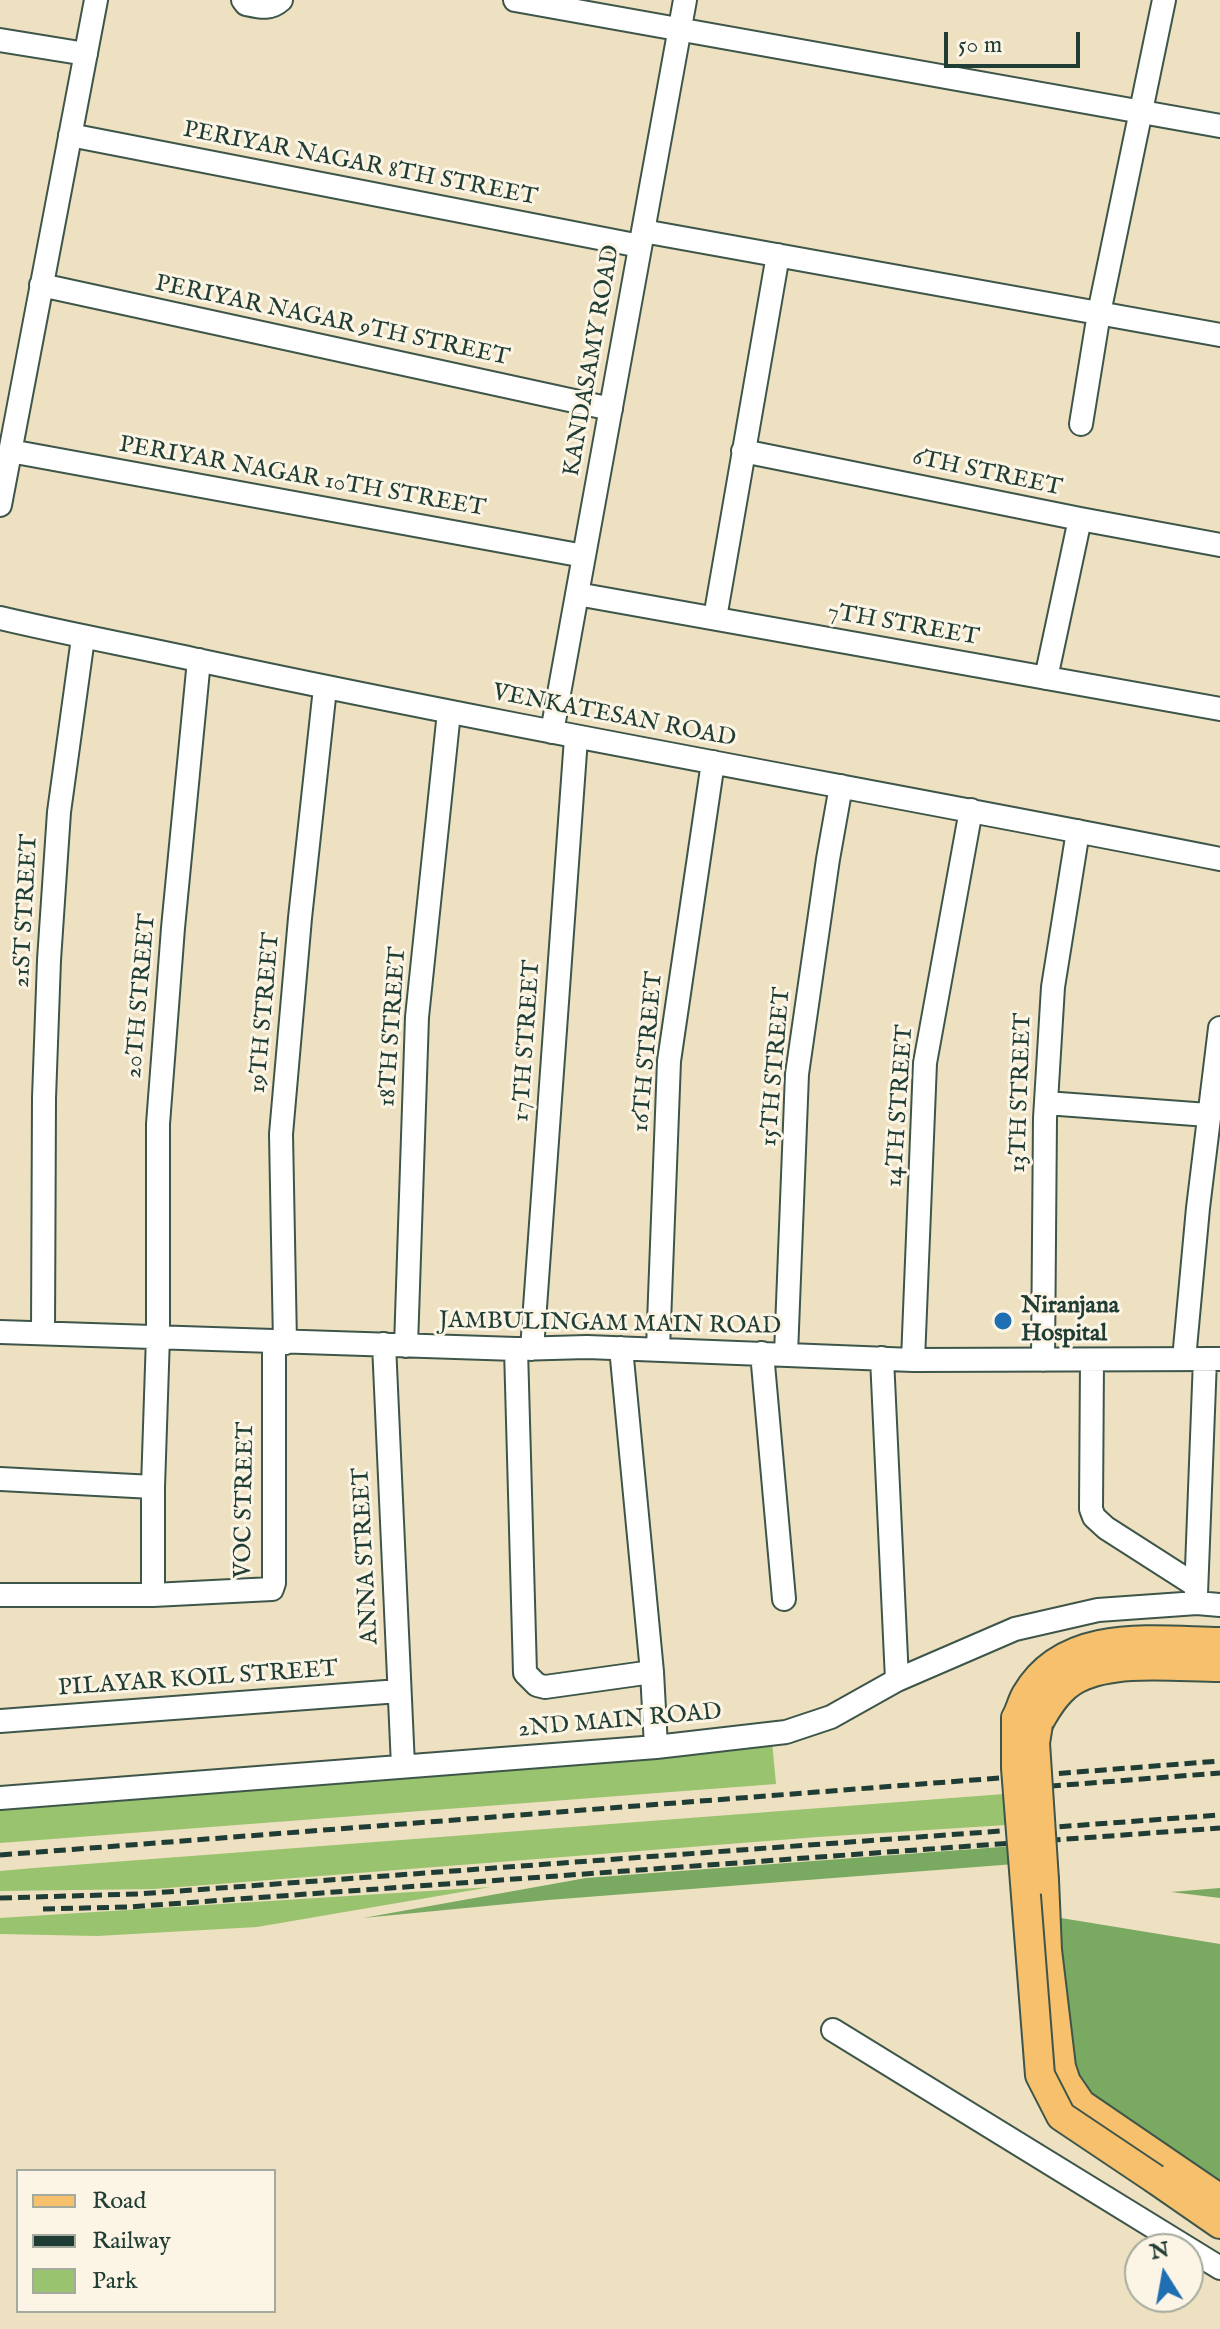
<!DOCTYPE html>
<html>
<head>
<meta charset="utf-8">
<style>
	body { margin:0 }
	#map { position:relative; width:1220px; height:2329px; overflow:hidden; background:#ede1c1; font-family:"IM FELL English",serif }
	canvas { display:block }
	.legend { position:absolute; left:16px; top:2169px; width:260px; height:144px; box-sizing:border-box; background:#fcf5e5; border:2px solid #a4ab9e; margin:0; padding:10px 14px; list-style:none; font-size:24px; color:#1f3d34 }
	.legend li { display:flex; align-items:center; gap:16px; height:40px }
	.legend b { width:40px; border:2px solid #a4ab9e }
	.north { position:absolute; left:1124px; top:2233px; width:80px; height:80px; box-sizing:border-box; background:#fcf5e5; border:2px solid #a4ab9e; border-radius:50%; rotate:349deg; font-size:22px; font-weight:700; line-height:32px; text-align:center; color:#1f3d34 }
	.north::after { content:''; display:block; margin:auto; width:28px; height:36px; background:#1f6fb2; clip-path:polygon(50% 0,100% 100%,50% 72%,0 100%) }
	.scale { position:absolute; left:944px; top:32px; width:136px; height:36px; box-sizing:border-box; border:4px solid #1f3d34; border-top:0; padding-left:10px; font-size:24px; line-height:28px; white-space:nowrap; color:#1f3d34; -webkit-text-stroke:6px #fcf5e5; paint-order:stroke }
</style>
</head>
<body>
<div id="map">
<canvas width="1220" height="2329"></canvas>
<ul class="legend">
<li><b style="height:10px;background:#f7c06c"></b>Road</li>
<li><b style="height:10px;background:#1f3d34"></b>Railway</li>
<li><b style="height:22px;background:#99c36f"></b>Park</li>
</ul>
<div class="north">N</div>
<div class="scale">50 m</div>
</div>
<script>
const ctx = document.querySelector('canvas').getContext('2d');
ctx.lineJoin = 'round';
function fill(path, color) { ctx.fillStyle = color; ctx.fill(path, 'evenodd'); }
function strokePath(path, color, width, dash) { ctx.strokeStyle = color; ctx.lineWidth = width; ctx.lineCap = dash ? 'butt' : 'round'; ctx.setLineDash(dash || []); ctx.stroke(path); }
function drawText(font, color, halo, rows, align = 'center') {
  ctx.font = font + ' "IM FELL English",serif'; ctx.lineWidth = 6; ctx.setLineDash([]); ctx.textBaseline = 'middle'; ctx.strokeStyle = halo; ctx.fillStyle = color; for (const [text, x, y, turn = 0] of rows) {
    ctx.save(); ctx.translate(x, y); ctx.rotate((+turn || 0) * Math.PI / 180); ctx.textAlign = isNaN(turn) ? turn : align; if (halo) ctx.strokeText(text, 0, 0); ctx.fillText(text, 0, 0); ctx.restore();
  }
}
const green = new Path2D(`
	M772,1741L776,1784L0,1843V1808Z
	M1004,1794L1006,1825L818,1837L154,1889L0,1891V1871L34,1868Z
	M491,1887L257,1927L97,1936L0,1934V1918Z`);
const forest = new Path2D(`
	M1014,1846L1015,1864L548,1900L363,1918L586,1878Z
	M1220,1888V1898L1171,1892Z
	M1055,1917L1220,1944V2184L1089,2098L1074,2070Z`);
const minor = new Path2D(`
	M243,0L246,4C260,7 270,10 281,0
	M515,0L1220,126
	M0,40L86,54
	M70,135L640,246
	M643,231L1220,335
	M41,285L611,409
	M1081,424L1099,313L1164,0
	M10,451L584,556
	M743,451L1080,519L1220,545
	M0,505L96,0
	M577,594L1220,709
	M0,618C67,634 134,646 202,661C540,733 881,792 1220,859
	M715,618L778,255
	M1046,678L1080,519
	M552,732L685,0
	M1046,1103L1208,1115
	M0,1332L516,1349L587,1347L913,1360L1220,1359
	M43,1332L44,1098L49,960L59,812L83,638
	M285,1343L281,1134L300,918L325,688
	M384,1344L403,1766
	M406,1346L417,1017L449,712
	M621,1348L652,1672L656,1747
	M516,1349L525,1673L537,1685L545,1687L652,1672
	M532,1349L576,738
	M658,1349L669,1061L713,762
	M762,1353L784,1599
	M786,1354L797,1074L828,859L841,786
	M882,1358L897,1680
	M1184,1359L1198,1208L1220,1028
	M913,1360L925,1063L971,810
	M1043,1360L1045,1118L1053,987L1078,831
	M1092,1360L1091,1509L1094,1517L1106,1528L1195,1585
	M0,1479L153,1487
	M1196,1594L1205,1359
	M0,1595H153L272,1589L274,1583V1343
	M153,1595V1487L158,1336V1124L173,928L199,660
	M0,1721L399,1691
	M0,1798L656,1747L786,1732L831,1717L897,1680L1015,1629L1098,1610L1197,1603L1220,1605
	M833,2030L1220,2268`);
const major = new Path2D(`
	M1016,1718C1020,1711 1022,1702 1026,1695C1065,1627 1155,1641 1220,1642
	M1038,1724C1047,1707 1059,1687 1078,1678C1116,1659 1178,1667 1220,1667
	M1044,1880L1047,1950L1061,2067L1066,2082L1081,2104L1220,2199
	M1155,2179L1220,2224`);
const rail = new Path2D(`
	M1013,1789L1220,1773
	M0,1855L1220,1761
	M0,1898L138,1894L1220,1815
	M43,1909L128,1907L1220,1828`);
const majorBridge = new Path2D(`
	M1016,1718V1768L1040,2075L1061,2116L1155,2179
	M1038,1724L1035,1743L1044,1880`);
const markers = [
	[1003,1321,10,"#1f6fb2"]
];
const streetNames = [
	["PERIYAR NAGAR 8TH STREET",360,165,11],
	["PERIYAR NAGAR 9TH STREET",332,322,12],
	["KANDASAMY ROAD",593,361,-80],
	["6TH STREET",987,474,12],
	["PERIYAR NAGAR 10TH STREET",302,478,10],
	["7TH STREET",903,626,10],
	["VENKATESAN ROAD",614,717,11],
	["21ST STREET",27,911,-87],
	["20TH STREET",142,996,-85],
	["19TH STREET",266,1013,-85],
	["18TH STREET",394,1027,-86],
	["17TH STREET",528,1041,-86],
	["16TH STREET",649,1052,-85],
	["15TH STREET",777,1067,-85],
	["13TH STREET",1022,1093,-88],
	["14TH STREET",901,1106,-86],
	["JAMBULINGAM MAIN ROAD",610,1325,1],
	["VOC STREET",246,1500,-89],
	["ANNA STREET",367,1556,-93],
	["PILAYAR KOIL STREET",198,1680,-4],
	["2ND MAIN ROAD",620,1722,-5]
];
const poiNames = [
	["Niranjana",1021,1307],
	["Hospital",1021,1335]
];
fill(green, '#99c36f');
fill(forest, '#7aa962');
strokePath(minor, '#3e5649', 26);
strokePath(major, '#3e5649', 32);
strokePath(minor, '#fff', 22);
strokePath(major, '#f7c06c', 28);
strokePath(rail, '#1f3d34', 5, [12, 6]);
strokePath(majorBridge, '#3e5649', 32, []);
strokePath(majorBridge, '#f7c06c', 28);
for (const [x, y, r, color] of markers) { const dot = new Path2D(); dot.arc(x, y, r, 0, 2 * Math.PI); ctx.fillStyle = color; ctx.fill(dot); strokePath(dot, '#fcf5e5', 3); }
drawText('24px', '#1f3d34', '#fcf5e5', streetNames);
drawText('bold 24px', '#1f3d34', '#fcf5e5', poiNames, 'left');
</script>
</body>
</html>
